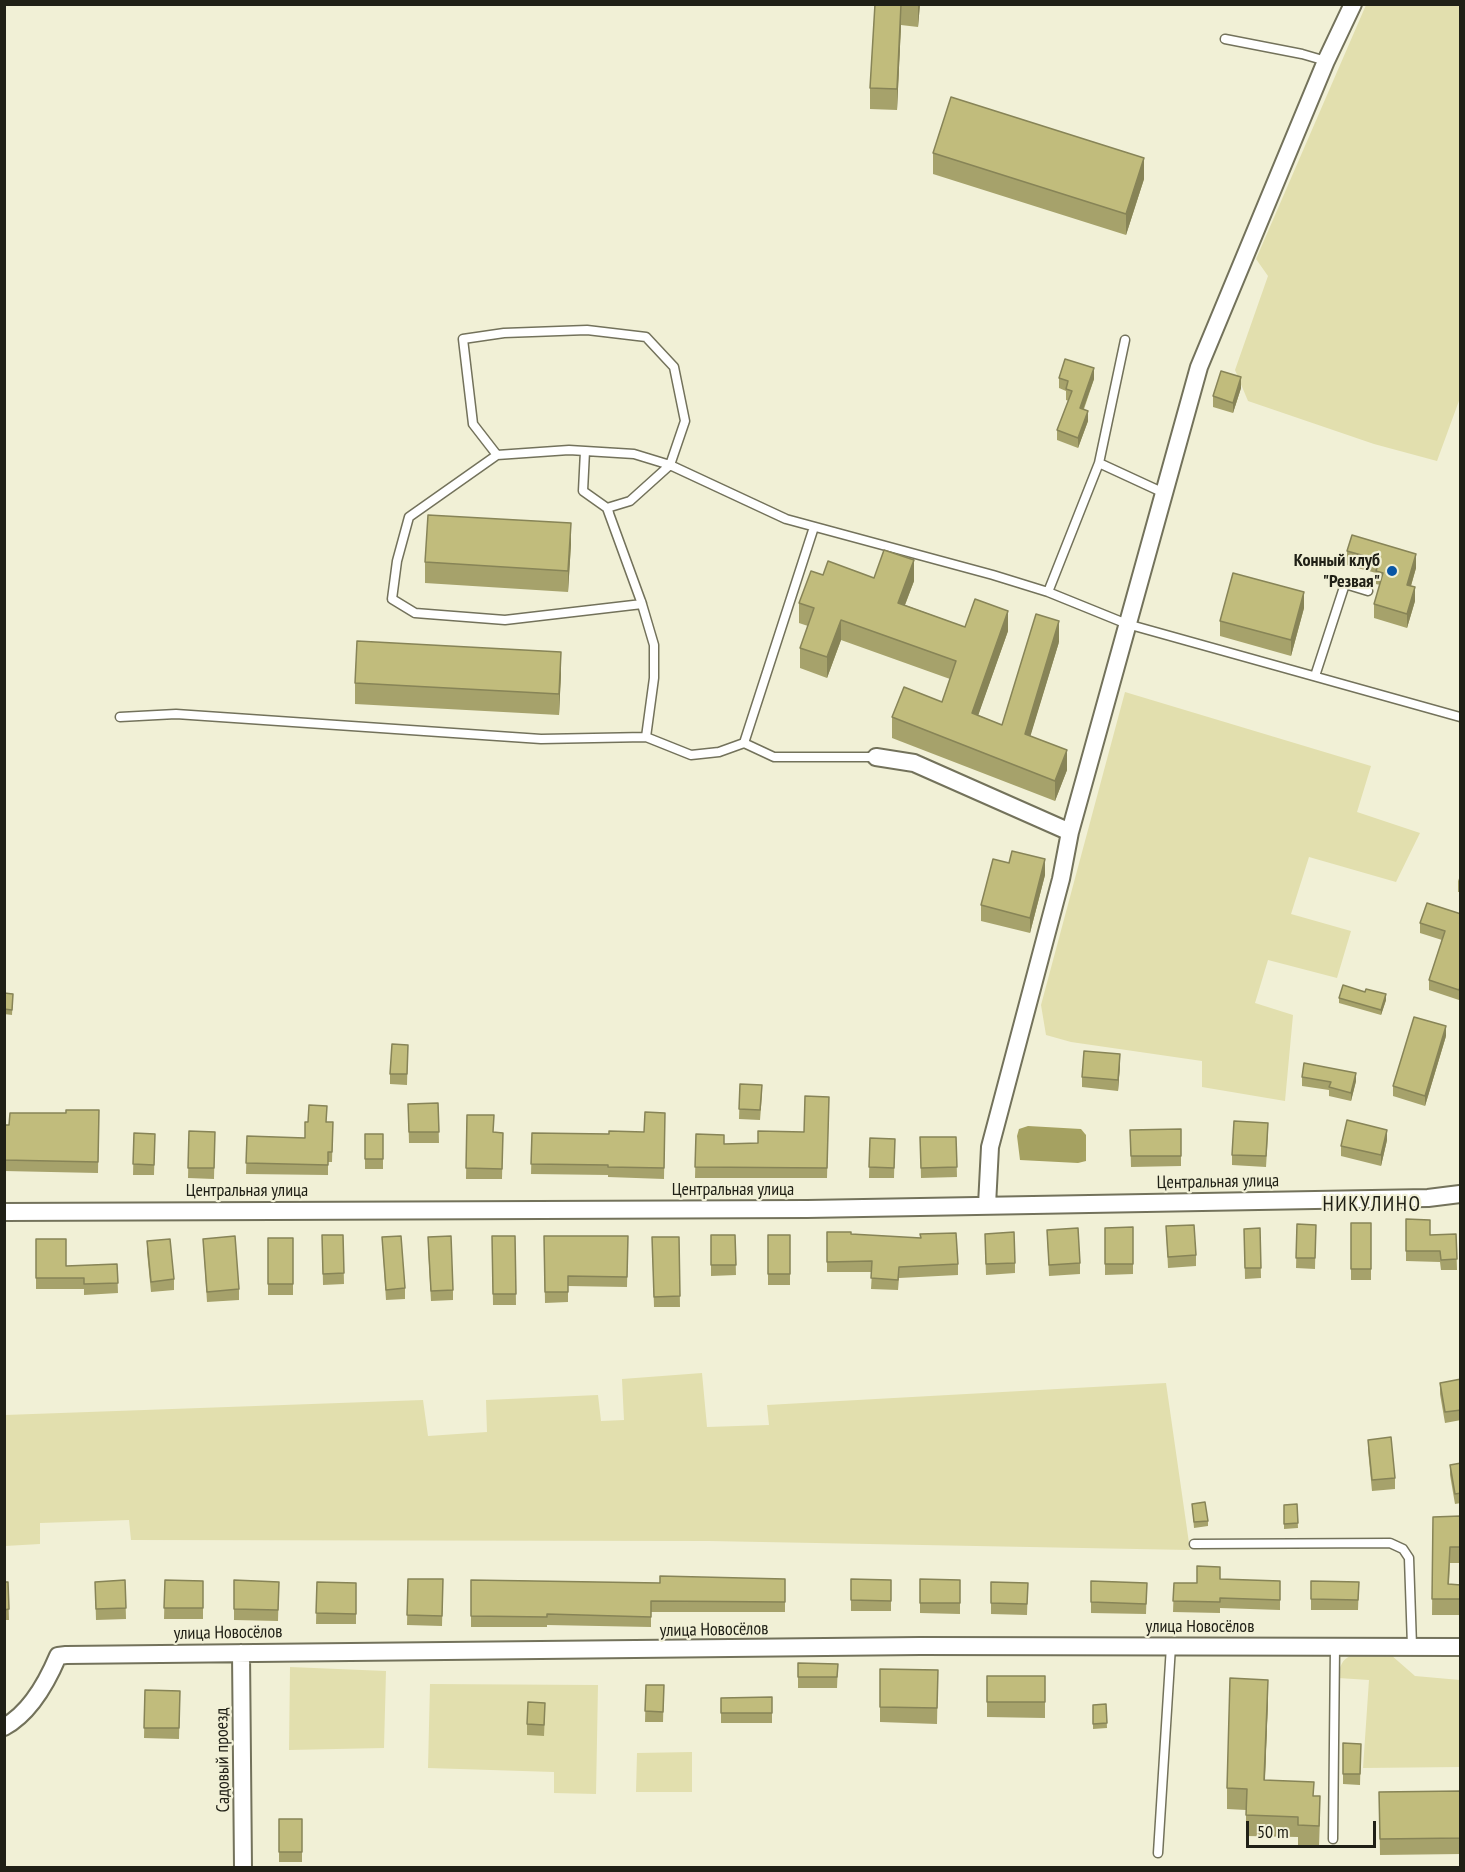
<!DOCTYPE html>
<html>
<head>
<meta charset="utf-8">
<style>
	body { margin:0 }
	#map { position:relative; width:1465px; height:1872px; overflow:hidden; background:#f1f0d6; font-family:"PT Sans Narrow",sans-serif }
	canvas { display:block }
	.frame { position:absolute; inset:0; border:6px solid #202016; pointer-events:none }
	.scale { position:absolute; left:1246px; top:1821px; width:130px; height:27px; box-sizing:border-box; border:3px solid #202016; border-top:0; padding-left:8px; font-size:18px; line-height:21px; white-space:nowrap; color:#202016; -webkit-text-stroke:4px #f1f0d6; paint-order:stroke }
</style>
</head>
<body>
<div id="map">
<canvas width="1465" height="1872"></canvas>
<div class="frame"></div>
<div class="scale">50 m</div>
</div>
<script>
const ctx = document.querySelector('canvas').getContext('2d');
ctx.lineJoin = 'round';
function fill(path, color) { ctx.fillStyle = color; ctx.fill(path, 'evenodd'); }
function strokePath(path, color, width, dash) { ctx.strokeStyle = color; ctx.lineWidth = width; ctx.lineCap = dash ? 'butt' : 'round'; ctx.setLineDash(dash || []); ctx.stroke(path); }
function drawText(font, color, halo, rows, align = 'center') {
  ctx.font = font + ' "PT Sans Narrow",sans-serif'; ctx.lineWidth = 4.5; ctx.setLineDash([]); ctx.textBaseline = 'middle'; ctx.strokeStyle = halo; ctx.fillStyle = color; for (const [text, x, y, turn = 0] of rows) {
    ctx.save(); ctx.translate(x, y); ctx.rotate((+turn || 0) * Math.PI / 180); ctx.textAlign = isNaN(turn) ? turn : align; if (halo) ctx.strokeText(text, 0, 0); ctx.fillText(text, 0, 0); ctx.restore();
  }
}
const green = new Path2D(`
	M1366,5H1460V398L1437,461L1374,444L1248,401L1235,370L1268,276L1256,259Z
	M1125,692L1371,766L1357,812L1420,833L1396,882L1309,857L1291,914L1351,931L1337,978L1268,960L1255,1003L1293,1015L1285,1101L1202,1087V1061L1071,1042L1046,1035L1041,1005Z
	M702,1373L707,1427L769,1425L767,1405L1166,1383L1190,1550L709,1541L131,1540L129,1520L40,1523V1544L5,1546V1415L423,1400L428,1436L487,1432L486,1400L598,1395L601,1421L624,1420L622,1379Z
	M1352,1655H1391L1415,1676L1460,1680V1767L1363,1768L1369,1680L1338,1678C1340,1666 1341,1660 1352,1655Z
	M290,1667L386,1671L384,1748L289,1750Z
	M430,1684L598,1685L596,1794L554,1793V1772L428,1768Z
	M692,1752V1792H636L637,1753Z`);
const water = new Path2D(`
	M1028,1126L1081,1129L1086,1135V1161L1078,1163L1020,1160L1017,1136L1019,1129Z`);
const service = new Path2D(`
	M1225,39L1302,54L1326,61
	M585,451L583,491L607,508L609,513
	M497,455L569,450L634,454L670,465L685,421L674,367L646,337L587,330L504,333L463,339L473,424L497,455L409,517L397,561L392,599L415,613L505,620L642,604L607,508L630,501L670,465L786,519L993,575L1048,592L1127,624L1460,717
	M1099,463L1164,493
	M1048,592L1099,463L1125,340
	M641,601L654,645V678L646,737
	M1315,676L1345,584L1368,591
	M120,717L176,714L541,739L646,737L691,755L719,752L744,743L774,757H876
	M744,743L814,527
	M1194,1544L1390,1543L1403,1549L1409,1558L1412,1646
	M1333,1839L1335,1647
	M1158,1853L1171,1646`);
const minor = new Path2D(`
	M876,757L914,763L1070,832
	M987,1205L990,1147L1061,879L1070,832L1199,367L1326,61L1353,4
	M4,1212L807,1209L1428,1198L1460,1194
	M241,1653L243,1868
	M4,1727C30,1713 47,1682 58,1656L66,1655L920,1646L1460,1647`);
const wall = new Path2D(`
	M875,4H920L918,27L901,25L897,110L870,109V88Z
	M933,153L1144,179L1126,235L933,174Z
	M1059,378L1094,379L1084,409L1088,421L1078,448L1057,440V430L1069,401L1066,400V391L1059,388Z
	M1241,388L1233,413L1213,407V396Z
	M571,544L568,592L425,583V562Z
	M1347,551L1416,568L1411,586L1415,601L1407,628L1374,618V604L1380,585L1376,584V573L1347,565Z
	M823,575L914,581L905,605L965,627L1008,631L978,715L1002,725L1059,642L1030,736L1067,770L1055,801L892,738V717L942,702L950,679L841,640L827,678L800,668V648L808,626L799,623V603Z
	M1304,608L1291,656L1220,636V621Z
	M561,673L559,715L355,704V683Z
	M1009,863L1045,875L1030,933L981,921V905Z
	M1461,873V892H1458V881Z
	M1461,914V995L1459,1000L1429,990V980L1442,940L1420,933V923Z
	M1365,992L1386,1000L1381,1015L1339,1003V998Z
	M4,993L13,994L12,1015L4,1014Z
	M1446,1036L1425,1106L1393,1096V1086Z
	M408,1045L407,1085L390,1084V1074Z
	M1120,1065L1118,1091L1082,1087V1077Z
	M1302,1077L1356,1081L1351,1101L1329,1096V1090L1302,1086Z
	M740,1084L762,1095L760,1120L739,1119Z
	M829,1097L827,1178H695L696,1134L724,1144L758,1143L804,1132Z
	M438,1103L439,1143H409L408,1104Z
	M99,1110L98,1173L4,1171V1125H9L66,1113Z
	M665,1113L664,1179L608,1177V1175L531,1174L532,1133L609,1134L644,1132Z
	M467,1115L493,1132L503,1133L502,1179H466Z
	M327,1122H333L332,1162H328V1175L246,1174L247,1136L305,1138Z
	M1181,1129V1166L1131,1167L1130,1130Z
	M189,1131L215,1132L214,1179L188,1178Z
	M134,1133L155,1134L154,1175H133Z
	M365,1134H383V1169H365Z
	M1268,1134L1266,1167L1232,1165V1155Z
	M920,1137H956L957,1177L921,1178Z
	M870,1138L895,1139L894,1178H869Z
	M1387,1140L1381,1166L1341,1156V1146Z
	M1406,1219L1430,1235L1456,1234L1457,1270H1441L1440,1262L1406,1261Z
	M1351,1223H1371V1280H1351Z
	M1297,1224L1316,1225L1315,1269L1296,1268Z
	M1166,1226L1196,1255V1266L1168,1268Z
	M1133,1227V1274L1105,1275V1228Z
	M1260,1228L1261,1278L1245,1279L1244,1229Z
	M1047,1230L1080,1263V1274L1049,1276Z
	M827,1232L851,1234L958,1264V1275L899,1278L898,1290L871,1289L872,1272H827Z
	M322,1235H343L344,1284L323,1285Z
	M711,1235H735L736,1275L711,1276Z
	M768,1235H790V1285H768Z
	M492,1236H515L516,1305H493Z
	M544,1236H628L627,1287L568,1286V1302L545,1303Z
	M382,1237L405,1288V1299L386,1300Z
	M652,1237H679L680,1307H654Z
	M268,1238H293V1295H268Z
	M36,1239L66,1266L117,1264L118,1293L84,1295V1289H36Z
	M203,1239L239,1289V1300L207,1302Z
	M147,1241L174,1279V1290L151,1292L147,1252Z
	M985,1244L1015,1263V1273L986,1275Z
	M428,1248L453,1290V1300L431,1301Z
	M1461,1379V1420L1445,1423L1440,1394V1383Z
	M1368,1440L1395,1478V1489L1372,1491L1368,1450Z
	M1461,1463V1503L1455,1504L1450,1475V1465Z
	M1192,1504L1208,1521V1526L1194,1528Z
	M1297,1504L1298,1528L1284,1529V1505Z
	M1461,1516V1563H1450L1449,1584L1461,1585V1615H1432L1433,1517Z
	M408,1579H443L442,1626L407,1625Z
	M785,1579V1612H651V1627L547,1625V1627H471V1580L660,1583Z
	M851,1579L891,1580V1611H851Z
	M920,1579L960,1580V1614L920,1613Z
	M1220,1579L1280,1581V1610L1220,1608V1613L1173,1612L1174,1583H1197Z
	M125,1580L126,1619L96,1620L95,1582Z
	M165,1580L203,1581V1619H164Z
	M234,1580L279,1582L278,1621L234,1620Z
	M1091,1581L1147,1583L1146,1614L1091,1613Z
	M1311,1581L1359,1582L1358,1610H1311Z
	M4,1582H8L9,1620H4Z
	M317,1582L356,1583V1624H316Z
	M991,1582L1028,1583L1027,1615L991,1614Z
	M798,1663L838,1664L837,1688H798Z
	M880,1669L938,1670L937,1724L880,1722Z
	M987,1676H1045V1718L987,1717Z
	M646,1685H664L663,1722H645Z
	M145,1690L180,1691L179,1739L144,1738Z
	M772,1697V1723H721V1698Z
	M1268,1700L1265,1780L1314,1796L1320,1817L1319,1847L1298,1846V1837L1246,1836V1810L1227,1809V1788Z
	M1106,1704L1107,1728L1093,1729V1705Z
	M545,1713L544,1736L527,1735V1724Z
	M1343,1743L1361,1744L1360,1785L1343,1784Z
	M1461,1791V1854L1380,1855L1379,1792Z
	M279,1819H302V1862H279Z`);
const shadedWall = new Path2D(`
	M901,4V25L897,110V89Z
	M918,4H920L918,27Z
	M1144,158V179L1126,235V214Z
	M1094,368V379L1080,418V408Z
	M1241,377V388L1233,413V403Z
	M1088,411V421L1078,448V438Z
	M571,523V544L568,592V571Z
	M1416,554V568L1407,599V585Z
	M914,560V581L898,623V603Z
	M1415,587V601L1407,628V614Z
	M1304,592V608L1291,656V640Z
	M1008,611V631L972,733V713Z
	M841,620V640L827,678V657Z
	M1059,621V642L1025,754V734Z
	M561,652V673L559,715V694Z
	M1067,750V770L1055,801V781Z
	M1045,859V875L1030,933V918Z
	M1461,984V995L1459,1000V990Z
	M1386,994V1000L1381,1015V1010Z
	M1446,1026V1036L1425,1106V1096Z
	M1120,1054V1065L1118,1091V1080Z
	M1356,1073V1081L1351,1101V1093Z
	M1387,1130V1140L1381,1166V1155Z
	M1268,1680V1700L1264,1801V1780Z`);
const building = new Path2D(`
	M875,4H901L897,89L870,88Z
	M951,97L1144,158L1126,214L933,153Z
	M1065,359L1094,368L1080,408L1088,411L1078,438L1057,430L1072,391L1066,389L1068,381L1059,378Z
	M1221,371L1241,377L1233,403L1213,396Z
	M428,515L571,523L568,571L425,562Z
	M1352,535L1416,554L1407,585L1415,587L1407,614L1374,604L1383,573L1376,571L1379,560L1347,551Z
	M884,550L914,560L898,603L965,627L975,599L1008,611L972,713L1002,725L1036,614L1059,621L1025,734L1067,750L1055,781L892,717L904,687L942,702L956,661L841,620L827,657L800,648L814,608L799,603L811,571L823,575L828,561L874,578Z
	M1233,573L1304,592L1291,640L1220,621Z
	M357,641L561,652L559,694L355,683Z
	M1012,851L1045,859L1030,918L981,905L993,859L1009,863Z
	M1427,903L1461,914V984L1459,990L1429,980L1445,931L1420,923Z
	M1343,985L1365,992L1366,989L1386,994L1381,1010L1339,998Z
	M4,993L13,994L12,1010L4,1009Z
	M1414,1017L1446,1026L1425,1096L1393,1086Z
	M392,1044L408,1045L407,1074H390Z
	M1084,1051L1120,1054L1118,1080L1082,1077Z
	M1304,1063L1356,1073L1351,1093L1329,1087L1331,1082L1302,1077Z
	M740,1084L762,1085L760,1110L739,1109Z
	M805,1096L829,1097L827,1168L695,1167L696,1134L724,1135V1144L758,1143V1131L804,1132Z
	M438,1103L439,1132H409L408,1104Z
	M309,1105L327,1106L326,1122H333L332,1152H328V1165L246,1163L247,1136L305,1138V1122H308Z
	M66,1110H99L98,1162L4,1160V1125H9L10,1113H66Z
	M645,1112L665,1113L664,1168L608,1167V1165L531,1164L532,1133L609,1134V1131L644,1132Z
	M467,1115H494L493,1132L503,1133L502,1169L466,1168Z
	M1347,1120L1387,1130L1381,1155L1341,1146Z
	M1234,1121L1268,1123L1266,1156L1232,1155Z
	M1181,1129V1156H1131L1130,1130Z
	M189,1131L215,1132L214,1168H188Z
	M134,1133L155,1134L154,1165L133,1164Z
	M365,1134H383V1159H365Z
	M920,1137H956L957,1167L921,1168Z
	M870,1138L895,1139L894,1168L869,1167Z
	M1406,1219L1430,1220V1235L1456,1234L1457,1259L1441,1260L1440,1251H1406Z
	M1351,1223H1371V1269H1351Z
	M1297,1224L1316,1225L1315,1258H1296Z
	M1194,1225L1196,1255L1168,1257L1166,1226Z
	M1133,1227V1264H1105V1228Z
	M1078,1228L1080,1263L1049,1265L1047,1230Z
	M1260,1228L1261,1268H1245L1244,1229Z
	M827,1232H851V1234L921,1238L920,1234L956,1233L958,1264L899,1267L898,1280L871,1278L872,1261L827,1262Z
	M1014,1232L1015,1263L986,1264L985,1234Z
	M322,1235H343L344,1273L323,1274Z
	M711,1235H735L736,1265H711Z
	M768,1235H790V1274H768Z
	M235,1236L239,1289L207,1292L203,1239Z
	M401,1236L405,1288L386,1290L382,1237Z
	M451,1236L453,1290L431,1291L428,1237Z
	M492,1236H515L516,1294H493Z
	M544,1236H628L627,1277L568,1276V1292H545Z
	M652,1237H679L680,1296L654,1297Z
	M268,1238H293V1284H268Z
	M36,1239H66V1266L117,1264L118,1283L84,1284V1278H36Z
	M170,1239L174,1279L151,1282L147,1241Z
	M1461,1379V1410L1445,1412L1440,1383Z
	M1391,1437L1395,1478L1372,1480L1368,1440Z
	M1461,1463V1493L1455,1494L1450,1465Z
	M1205,1502L1208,1521L1194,1522L1192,1504Z
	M1297,1504L1298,1523L1284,1524V1505Z
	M1461,1516V1547H1450L1448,1584L1461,1585V1599H1432L1433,1517Z
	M1197,1566L1220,1567V1579L1280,1581V1600L1220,1598V1602L1173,1601L1174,1583H1197Z
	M660,1576L785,1579V1602L651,1601V1617L547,1614V1617L471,1616V1580L660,1583Z
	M408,1579H443L442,1616L407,1615Z
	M851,1579L891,1580V1601L851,1600Z
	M920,1579L960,1580V1603H920Z
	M125,1580L126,1608L96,1609L95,1582Z
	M165,1580L203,1581V1608H164Z
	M234,1580L279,1582L278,1610L234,1609Z
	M1091,1581L1147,1583L1146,1604L1091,1602Z
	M1311,1581L1359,1582L1358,1600L1311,1599Z
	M4,1582H8L9,1609L4,1610Z
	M317,1582L356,1583V1614L316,1613Z
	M991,1582L1028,1583L1027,1604L991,1603Z
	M798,1663L838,1664L837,1677H798Z
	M880,1669L938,1670L937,1708L880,1707Z
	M987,1676H1045V1702H987Z
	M1230,1678L1268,1680L1264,1780L1314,1782L1313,1796H1320L1319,1826L1298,1825V1817L1246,1815L1247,1789L1227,1788Z
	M646,1685H664L663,1712L645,1711Z
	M145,1690L180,1691L179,1728H144Z
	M772,1697V1713H721V1698Z
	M528,1702L545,1703L544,1725L527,1724Z
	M1106,1704L1107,1723L1093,1724V1705Z
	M1343,1743L1361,1744L1360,1774H1343Z
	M1461,1791V1838L1380,1839L1379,1792Z
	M279,1819H302V1852H279Z`);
const markers = [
	[1392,571,6,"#0956a5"]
];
const poiNames = [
	["Конный клуб",1380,561],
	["\"Резвая\"",1380,582]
];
const streetNames = [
	["Центральная улица",1218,1182,-1],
	["Центральная улица",733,1190],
	["Центральная улица",247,1191],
	["улица Новосёлов",1200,1627],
	["улица Новосёлов",714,1630,-1],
	["улица Новосёлов",228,1633,-1],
	["Садовый проезд",223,1760,-91]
];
const quarterNames = [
	["НИКУЛИНО",1372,1205]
];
fill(green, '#e2dfae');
fill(water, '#a5a161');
strokePath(service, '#73725b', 11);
strokePath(minor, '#73725b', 20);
strokePath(service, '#fff', 8);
strokePath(minor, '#fff', 16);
fill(wall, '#a6a26b');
fill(shadedWall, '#878457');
fill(building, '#c1bc7c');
strokePath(building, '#878457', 1.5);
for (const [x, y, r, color] of markers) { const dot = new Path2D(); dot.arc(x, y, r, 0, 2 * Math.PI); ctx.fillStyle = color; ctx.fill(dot); strokePath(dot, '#f1f0d6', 2); }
drawText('bold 18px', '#202016', '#f1f0d6', poiNames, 'right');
drawText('18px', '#202016', '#f1f0d6', streetNames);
ctx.letterSpacing = '1.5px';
drawText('21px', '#202016', '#f1f0d6', quarterNames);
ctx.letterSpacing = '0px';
</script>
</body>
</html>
